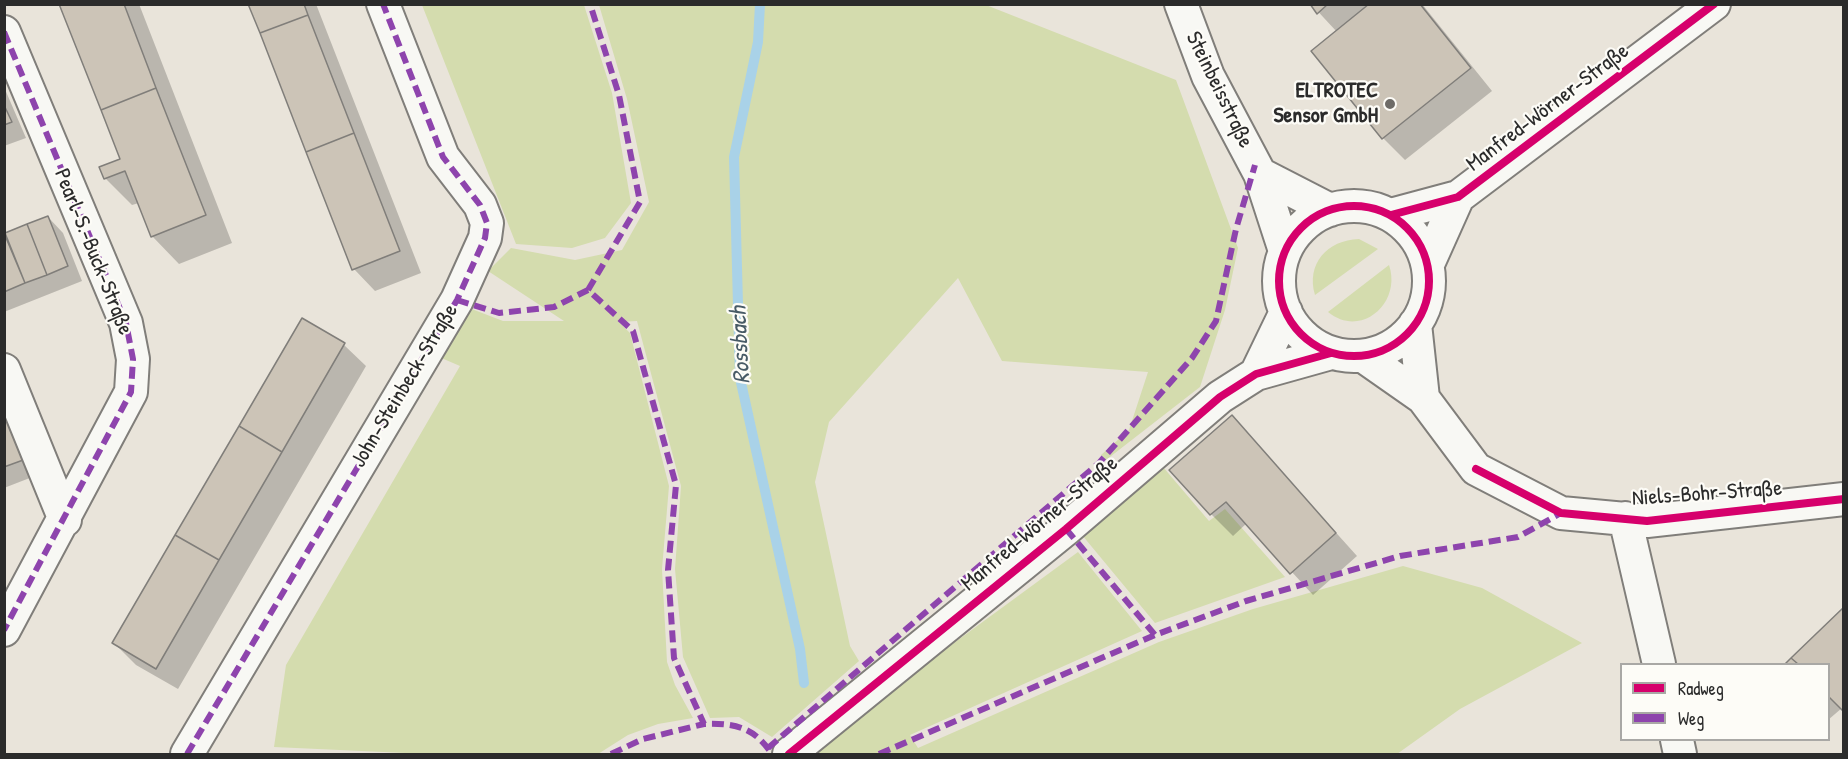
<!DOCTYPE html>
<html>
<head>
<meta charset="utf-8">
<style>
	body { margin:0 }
	#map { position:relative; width:1848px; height:759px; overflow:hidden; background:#e9e4da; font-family:"Patrick Hand",sans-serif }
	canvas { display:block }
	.frame { position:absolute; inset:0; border:6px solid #2b2b2b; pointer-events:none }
	.legend { position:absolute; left:1620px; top:663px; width:210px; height:78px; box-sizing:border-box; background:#fdfcf7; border:2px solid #a9a8a5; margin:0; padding:8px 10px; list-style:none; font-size:18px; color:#2b2b2b }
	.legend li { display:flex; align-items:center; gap:12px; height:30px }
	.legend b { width:30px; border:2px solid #a9a8a5 }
</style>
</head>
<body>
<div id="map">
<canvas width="1848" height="759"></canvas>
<div class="frame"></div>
<ul class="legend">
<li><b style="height:8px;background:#d6006c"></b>Radweg</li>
<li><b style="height:8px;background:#8e44ad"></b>Weg</li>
</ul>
</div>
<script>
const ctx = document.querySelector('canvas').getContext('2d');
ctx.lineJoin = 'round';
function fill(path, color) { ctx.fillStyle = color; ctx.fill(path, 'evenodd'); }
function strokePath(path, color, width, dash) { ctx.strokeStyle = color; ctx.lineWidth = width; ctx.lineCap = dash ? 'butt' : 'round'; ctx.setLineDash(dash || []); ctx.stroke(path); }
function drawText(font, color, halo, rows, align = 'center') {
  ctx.font = font + ' "Patrick Hand",sans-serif'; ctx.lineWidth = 4.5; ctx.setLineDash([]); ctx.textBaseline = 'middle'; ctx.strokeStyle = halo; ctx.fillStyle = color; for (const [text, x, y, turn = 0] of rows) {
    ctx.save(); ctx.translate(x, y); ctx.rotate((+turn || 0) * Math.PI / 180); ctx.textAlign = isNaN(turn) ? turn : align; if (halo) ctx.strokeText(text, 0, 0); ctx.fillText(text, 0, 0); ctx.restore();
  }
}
const green = new Path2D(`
	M422,5H584L612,93L631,203L605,238L572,248L516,244Z
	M599,5H986L1176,80L1238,248L1225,310L1200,387L1106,460L1101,455L1129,430L1148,372L1002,361L958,278L829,422L815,482L850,646L859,661L772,737L739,717L710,718L683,657L675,569L681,486L637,321L619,322L630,333L669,486L662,569L667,662L675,685L693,718L658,724L628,735L598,754H427L274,747L286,665L460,366L439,357L464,306L503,321H564L488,271L511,248L575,260L622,250L649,202L627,99Z
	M1359,239L1378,249L1315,295C1306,264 1327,240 1359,239Z
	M1389,265C1402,303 1361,339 1328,312Z
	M1163,467L1209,521L1225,509L1285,577L1155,623L1082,535Z
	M1078,552L1142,631L910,735L918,748L1159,642L1253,609L1403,566L1482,588L1582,643L1460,709L1397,754H810L883,695Z`);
const shadow = new Path2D(`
	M61,4H139L232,243L179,264L152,236L139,203L132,205L105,178L122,160Z
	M250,4H316L421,273L375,291L354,269Z
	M1311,4H1422L1492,91L1405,160L1383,138L1337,32Z
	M4,87L26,138L4,146Z
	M48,217L63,233L82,281L4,312V234Z
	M303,320L344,345L366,366L178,689L136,665L114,643Z
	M4,410L40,474L4,488Z
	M1232,417L1357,556L1313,595L1247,523L1233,536L1211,514Z
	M1844,610L1842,708L1828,720V664H1797Z`);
const stream = new Path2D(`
	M760,4L758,42L734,157L740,378L800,649L804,683`);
const building = new Path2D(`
	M59,4H124L156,88L101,110Z
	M248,4H304L308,15L260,33Z
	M1310,4H1328L1317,14Z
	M1369,4H1420L1471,68L1382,139L1311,51Z
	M308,15L354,133L306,152L260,33Z
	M156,88L206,215L151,237L125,171L104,179L99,167L120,159L101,110Z
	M4,105L12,122L4,125Z
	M354,133L400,251L352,270L306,152Z
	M48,216L68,266L47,275L27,224Z
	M27,224L47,275L25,283L5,233Z
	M4,233L25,283L4,292Z
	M302,318L345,343L282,452L239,426Z
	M4,408L26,459L4,467Z
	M1232,415L1336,533L1290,574L1226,502L1210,515L1169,470Z
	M239,426L282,452L219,560L175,535Z
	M175,535L219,560L156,669L112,643Z
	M1844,607V712L1828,696V664H1798L1791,658Z
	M1791,658L1798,664H1785Z`);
const minor = new Path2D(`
	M1181,4L1208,76L1260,174L1285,251
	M4,32L126,323L133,359L131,392L4,630
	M1260,174L1330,210
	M1279 281a75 75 0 1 1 150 0a75 75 0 1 1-150 0Z
	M1391,215L1458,197L1714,4
	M1428,264L1458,197
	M1415,324L1423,398
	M1363,356L1423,398L1476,469L1561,513L1647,521L1844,499
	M4,370L65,520
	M1256,374L1286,312
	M1625,518L1659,664
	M1677,740L1680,754
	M187,754L457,300L485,238L487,223L480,205L443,157L383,4
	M789,754L1066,529L1220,397L1256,374L1331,353`);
const quiet = new Path2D(`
	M4,32L126,323L133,359L131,392L4,630
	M588,290L640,202L619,95L590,4
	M457,300L499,313L554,307L588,290L633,331L676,485L668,570L674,658L704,724C735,723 754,727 772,754
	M1066,529L1155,635
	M768,748L1099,463L1192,358L1216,321L1236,229L1255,165
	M187,754L457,300L485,238L487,223L480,205L443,157L383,4
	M611,754L643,739L704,724
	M879,754L1155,635L1246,601L1400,556L1518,537L1561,513`);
const cycleway = new Path2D(`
	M1279 281a75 75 0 1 1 150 0a75 75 0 1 1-150 0Z
	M1391,215L1458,197L1714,4
	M1476,469L1561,513L1647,521L1844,499
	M789,754L1066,529L1220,397L1256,374L1331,353`);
const markers = [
	[1390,104,6,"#6e6c68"]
];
const streetNames = [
	["Steinbeisstraße",1219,90,64],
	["Manfred-Wörner-Straße",1548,108,-37],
	["Pearl-S.-Buck-Straße",93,252,68],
	["John-Steinbeck-Straße",405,386,-59],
	["Niels-Bohr-Straße",1707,494,-4],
	["Manfred-Wörner-Straße",1040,524,-40]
];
const poiNames = [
	["ELTROTEC",1378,91],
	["Sensor GmbH",1378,116]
];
const waterNames = [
	["Rossbach",741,345,-93]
];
fill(green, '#d4dcae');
fill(shadow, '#0003');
strokePath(stream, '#a9d2e8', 10);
fill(building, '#ccc4b7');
strokePath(building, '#807e7a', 1.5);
strokePath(minor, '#807e7a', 36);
strokePath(minor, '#f8f8f4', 32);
strokePath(quiet, '#8e44ad', 6, [12, 6]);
strokePath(cycleway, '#d6006c', 8);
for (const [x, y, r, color] of markers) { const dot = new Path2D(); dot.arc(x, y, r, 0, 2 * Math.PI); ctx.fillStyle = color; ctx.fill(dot); strokePath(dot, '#fdfcf7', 2); }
drawText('22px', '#2b2b2b', '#fdfcf7', streetNames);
drawText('bold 22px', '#2b2b2b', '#fdfcf7', poiNames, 'right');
drawText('italic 24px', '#485b66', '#fdfcf7', waterNames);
</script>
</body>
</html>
